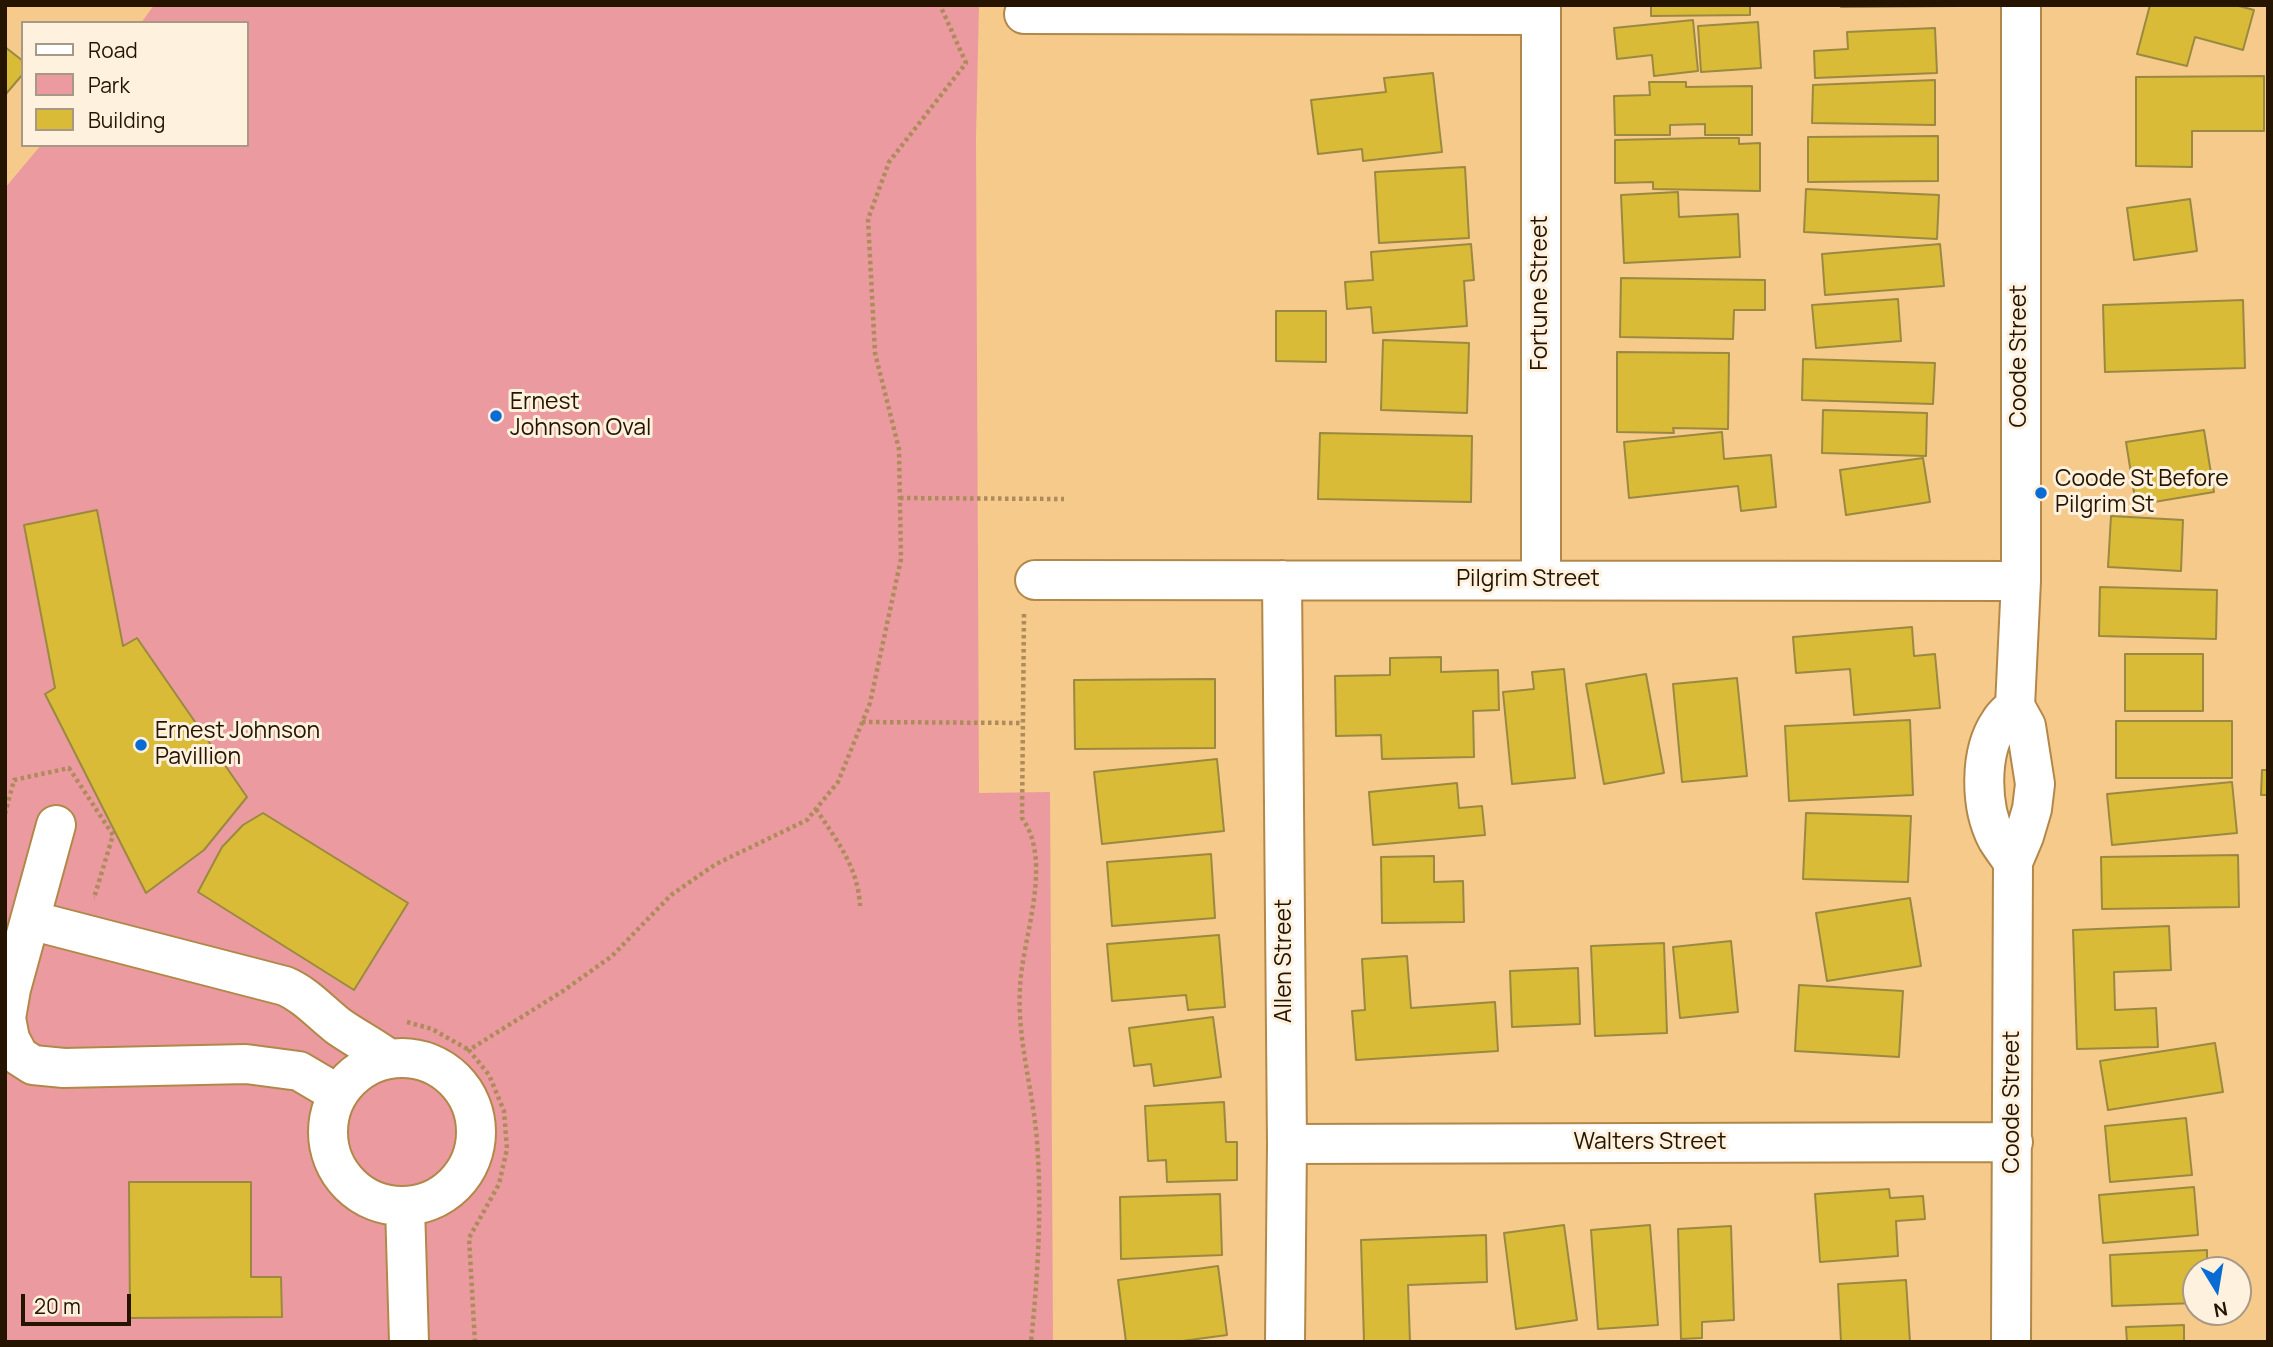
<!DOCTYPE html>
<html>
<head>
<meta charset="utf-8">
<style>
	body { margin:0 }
	#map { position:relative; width:2273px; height:1347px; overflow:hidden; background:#f6ca8a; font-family:Manrope,sans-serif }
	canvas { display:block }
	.frame { position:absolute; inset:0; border:7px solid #251500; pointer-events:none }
	.legend { position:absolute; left:21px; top:21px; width:228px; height:126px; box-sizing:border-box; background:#fef1de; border:2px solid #a79985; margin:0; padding:9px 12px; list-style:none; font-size:21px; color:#251500 }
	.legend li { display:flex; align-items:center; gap:14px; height:35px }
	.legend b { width:35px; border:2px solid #a79985 }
	.north { position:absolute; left:2182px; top:1256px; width:70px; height:70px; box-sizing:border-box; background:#fef1de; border:2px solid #a79985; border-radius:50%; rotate:169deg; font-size:19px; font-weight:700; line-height:28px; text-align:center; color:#251500 }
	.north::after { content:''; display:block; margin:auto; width:24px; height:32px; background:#096cd5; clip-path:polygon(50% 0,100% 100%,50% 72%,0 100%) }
	.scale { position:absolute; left:21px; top:1294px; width:110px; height:32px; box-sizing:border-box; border:4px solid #251500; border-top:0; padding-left:9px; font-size:21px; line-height:24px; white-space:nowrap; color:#251500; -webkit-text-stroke:5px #fef1de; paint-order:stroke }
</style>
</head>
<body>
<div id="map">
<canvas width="2273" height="1347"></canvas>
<div class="frame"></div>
<ul class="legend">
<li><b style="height:9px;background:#fff"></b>Road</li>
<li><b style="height:19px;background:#eb9b9f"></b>Park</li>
<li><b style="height:19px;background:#d9bb37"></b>Building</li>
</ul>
<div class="north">N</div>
<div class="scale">20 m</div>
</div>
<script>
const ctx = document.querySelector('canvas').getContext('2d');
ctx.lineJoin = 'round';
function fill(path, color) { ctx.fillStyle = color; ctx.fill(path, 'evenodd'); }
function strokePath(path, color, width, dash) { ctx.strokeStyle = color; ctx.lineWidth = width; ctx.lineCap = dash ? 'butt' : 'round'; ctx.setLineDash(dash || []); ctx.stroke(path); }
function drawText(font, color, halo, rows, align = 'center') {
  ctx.font = font + ' Manrope,sans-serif'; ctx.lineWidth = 6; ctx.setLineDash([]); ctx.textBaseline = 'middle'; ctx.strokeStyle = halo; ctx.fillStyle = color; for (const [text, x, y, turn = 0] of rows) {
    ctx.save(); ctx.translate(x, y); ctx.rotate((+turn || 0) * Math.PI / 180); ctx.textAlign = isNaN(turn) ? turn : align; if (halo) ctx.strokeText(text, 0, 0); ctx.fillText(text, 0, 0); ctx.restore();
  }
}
const green = new Path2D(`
	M154,5H979L976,139L979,793L1050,792L1053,1342H5V188L41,145H247V23H141Z`);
const building = new Path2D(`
	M1651,5H1750V15L1651,16Z
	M1841,5H1960V6L1841,7Z
	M2150,5H2235L2254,10L2243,50L2195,37L2187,66L2137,54Z
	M1693,20L1698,71L1654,76L1652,55L1617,59L1614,28Z
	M1758,22L1761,68L1701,72L1698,26Z
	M1935,28L1937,73L1815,78L1814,51L1848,49L1847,32Z
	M5,47L23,61V74L5,95Z
	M1433,73L1442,152L1363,161L1362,149L1318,154L1311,100L1386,92L1384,78Z
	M2264,76V131H2192V167L2136,166V77Z
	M1935,80V125L1812,123L1813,85Z
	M1649,82H1686V87L1752,86V135H1705V124L1670,125V135H1615L1614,96L1650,95Z
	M1938,136V181L1808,182V137Z
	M1704,138H1739V144L1760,143V191L1653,189V182L1615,183V140Z
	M1465,167L1469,238L1379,243L1375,172Z
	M1806,189L1939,195L1937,239L1804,232Z
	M1678,192L1679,217L1738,214L1740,257L1624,263L1621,195Z
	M2190,199L2197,251L2134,260L2127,208Z
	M1471,244L1474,280L1464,281L1467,326L1373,333L1371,307L1347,309L1345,282L1373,280L1371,252Z
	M1940,244L1944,286L1825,295L1822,254Z
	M1621,278L1765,280V310H1734L1733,339L1620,337Z
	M1898,299L1901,341L1816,348L1812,305Z
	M2243,300L2245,368L2105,372L2103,305Z
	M1276,311H1326V362L1276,361Z
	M1383,340L1469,343L1467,413L1381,410Z
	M1617,352L1729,353L1728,429L1673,428L1674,433L1617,432Z
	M1803,359L1935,363L1933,404L1802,400Z
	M1823,410L1927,413L1926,456L1822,453Z
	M2204,430L2214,492L2136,505L2126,442Z
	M1722,432L1724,459L1771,455L1776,507L1741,511L1738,486L1629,498L1624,442Z
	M1320,433L1472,436L1471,502L1318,499Z
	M1923,458L1930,502L1846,515L1840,470Z
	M97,510L123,646L137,638L247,797L204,850L146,893L45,694L55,688L24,525Z
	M2111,516L2183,520L2181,571L2108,567Z
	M2100,587L2217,590L2216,639L2099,636Z
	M1912,627L1914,656L1935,654L1940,708L1854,715L1850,669L1796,673L1793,637Z
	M2125,654H2203V711H2125Z
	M1441,657V672L1498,670L1499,710L1473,711L1474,757L1382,759L1381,735L1336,736L1335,676L1390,675V658Z
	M1564,669L1575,778L1512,784L1503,692L1534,689L1532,672Z
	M1646,674L1664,773L1604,784L1586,684Z
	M1737,678L1747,776L1682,782L1673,684Z
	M1215,679V748L1075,749L1074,680Z
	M1910,720L1913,795L1789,801L1785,726Z
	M2116,721H2232V778H2116Z
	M1217,759L1224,831L1102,844L1094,772Z
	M2262,770H2268V795H2261Z
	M2232,782L2237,833L2112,845L2107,794Z
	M1457,783L1459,808L1482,806L1485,835L1373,845L1369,792Z
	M263,813L408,903L354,990L198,892L222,847L243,825Z
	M1806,813L1911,816L1908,882L1803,879Z
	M1211,854L1215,918L1112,926L1107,862Z
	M2238,855L2239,907L2102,909L2101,857Z
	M1434,856V882L1463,881L1464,922L1382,923L1381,857Z
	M1910,898L1921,966L1827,981L1816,913Z
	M2169,926L2171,970L2114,972L2115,1010L2156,1008L2158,1047L2077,1049L2073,930Z
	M1219,935L1225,1007L1188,1010L1186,995L1112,1001L1107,944Z
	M1731,941L1738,1012L1680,1018L1673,947Z
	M1664,943L1667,1033L1595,1036L1591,946Z
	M1407,956L1411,1008L1495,1002L1498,1051L1356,1060L1352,1011L1365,1010L1362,959Z
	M1578,968L1580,1024L1512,1027L1510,971Z
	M1799,985L1903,991L1899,1057L1795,1051Z
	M1213,1017L1221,1077L1154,1086L1151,1064L1134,1066L1129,1028Z
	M2215,1043L2223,1092L2108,1110L2100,1061Z
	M1224,1102L1226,1142H1237V1180L1167,1182L1166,1160L1148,1161L1145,1106Z
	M2186,1118L2192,1175L2110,1182L2105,1126Z
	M129,1182H251V1277H281L282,1317L130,1318Z
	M2194,1187L2198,1235L2103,1243L2099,1195Z
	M1889,1189L1890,1198L1923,1196L1925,1219L1896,1221L1898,1256L1820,1262L1815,1194Z
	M1220,1194L1222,1255L1121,1259L1120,1197Z
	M1564,1225L1577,1320L1516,1329L1504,1233Z
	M1650,1225L1658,1325L1598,1329L1591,1230Z
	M1731,1226L1734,1320L1702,1322V1338L1681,1339L1678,1229Z
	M1486,1235L1487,1282L1408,1285L1410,1342H1364L1361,1240Z
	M2207,1250V1270H2196V1303L2112,1306L2110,1255Z
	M1218,1266L1227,1335L1175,1342H1126L1118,1280Z
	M1906,1280L1910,1342H1841L1838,1284Z
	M2184,1325V1342H2127L2126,1327Z`);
const path = new Path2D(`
	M900,498L1064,499
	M1024,614L1022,818C1054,863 1022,937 1020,988C1017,1041 1033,1089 1037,1141C1042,1208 1038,1274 1031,1342
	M862,722L1023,723
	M816,809C837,841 858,867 860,906
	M5,814L14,780L69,768L113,835L94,898H95
	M407,1022L432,1029L469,1050
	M475,1342L469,1238L499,1184L507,1149L504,1111L489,1075L469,1050L563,991L612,956L671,895L716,864L807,820L838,782L870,703L901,559L899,449L875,353L868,219L889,162L966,63L940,5`);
const minor = new Path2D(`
	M1541,5V580
	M1024,14L1541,15
	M1035,580L2021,581
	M1282,580L1287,1144L1285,1342
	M56,825L11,989L6,1018L10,1039L19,1056L33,1065L64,1068L246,1064L299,1071L338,1094
	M2013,862C2008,855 2002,847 1997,839C1980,807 1979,752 2000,722C2003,716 2010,711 2015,706
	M30,920L285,986C306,995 320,1012 338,1026C355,1038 373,1047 389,1059
	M328 1132a74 74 0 1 1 148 0a74 74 0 1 1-148 0Z
	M1287,1144L2013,1142
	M405,1206L409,1342
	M2011,1342L2013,862L2024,836L2032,809L2035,784L2026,726L2015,706L2021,581V5`);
const markers = [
	[496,416,7,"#096cd5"],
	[2041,493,7,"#096cd5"],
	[141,745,7,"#096cd5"]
];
const streetNames = [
	["Fortune Street",1541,293,-90],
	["Coode Street",2020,356,-90],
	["Pilgrim Street",1528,580],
	["Allen Street",1285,961,-90],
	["Coode Street",2013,1102,-90],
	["Walters Street",1650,1143]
];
const poiNames = [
	["Ernest",510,403],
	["Johnson Oval",510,429],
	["Coode St Before",2055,480],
	["Pilgrim St",2055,506],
	["Ernest Johnson",155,732],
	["Pavillion",155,758]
];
fill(green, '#eb9b9f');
fill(building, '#d9bb37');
strokePath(building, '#9b8941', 2);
strokePath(minor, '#b2884a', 42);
strokePath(path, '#ad8b5a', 4.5, [3.5, 3.5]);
strokePath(minor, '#fff', 38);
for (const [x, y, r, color] of markers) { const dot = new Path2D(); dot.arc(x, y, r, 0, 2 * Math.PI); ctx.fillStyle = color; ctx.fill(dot); strokePath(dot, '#fef1de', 2.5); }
drawText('23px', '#251500', '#fef1de', streetNames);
drawText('23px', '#251500', '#fef1de', poiNames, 'left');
</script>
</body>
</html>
